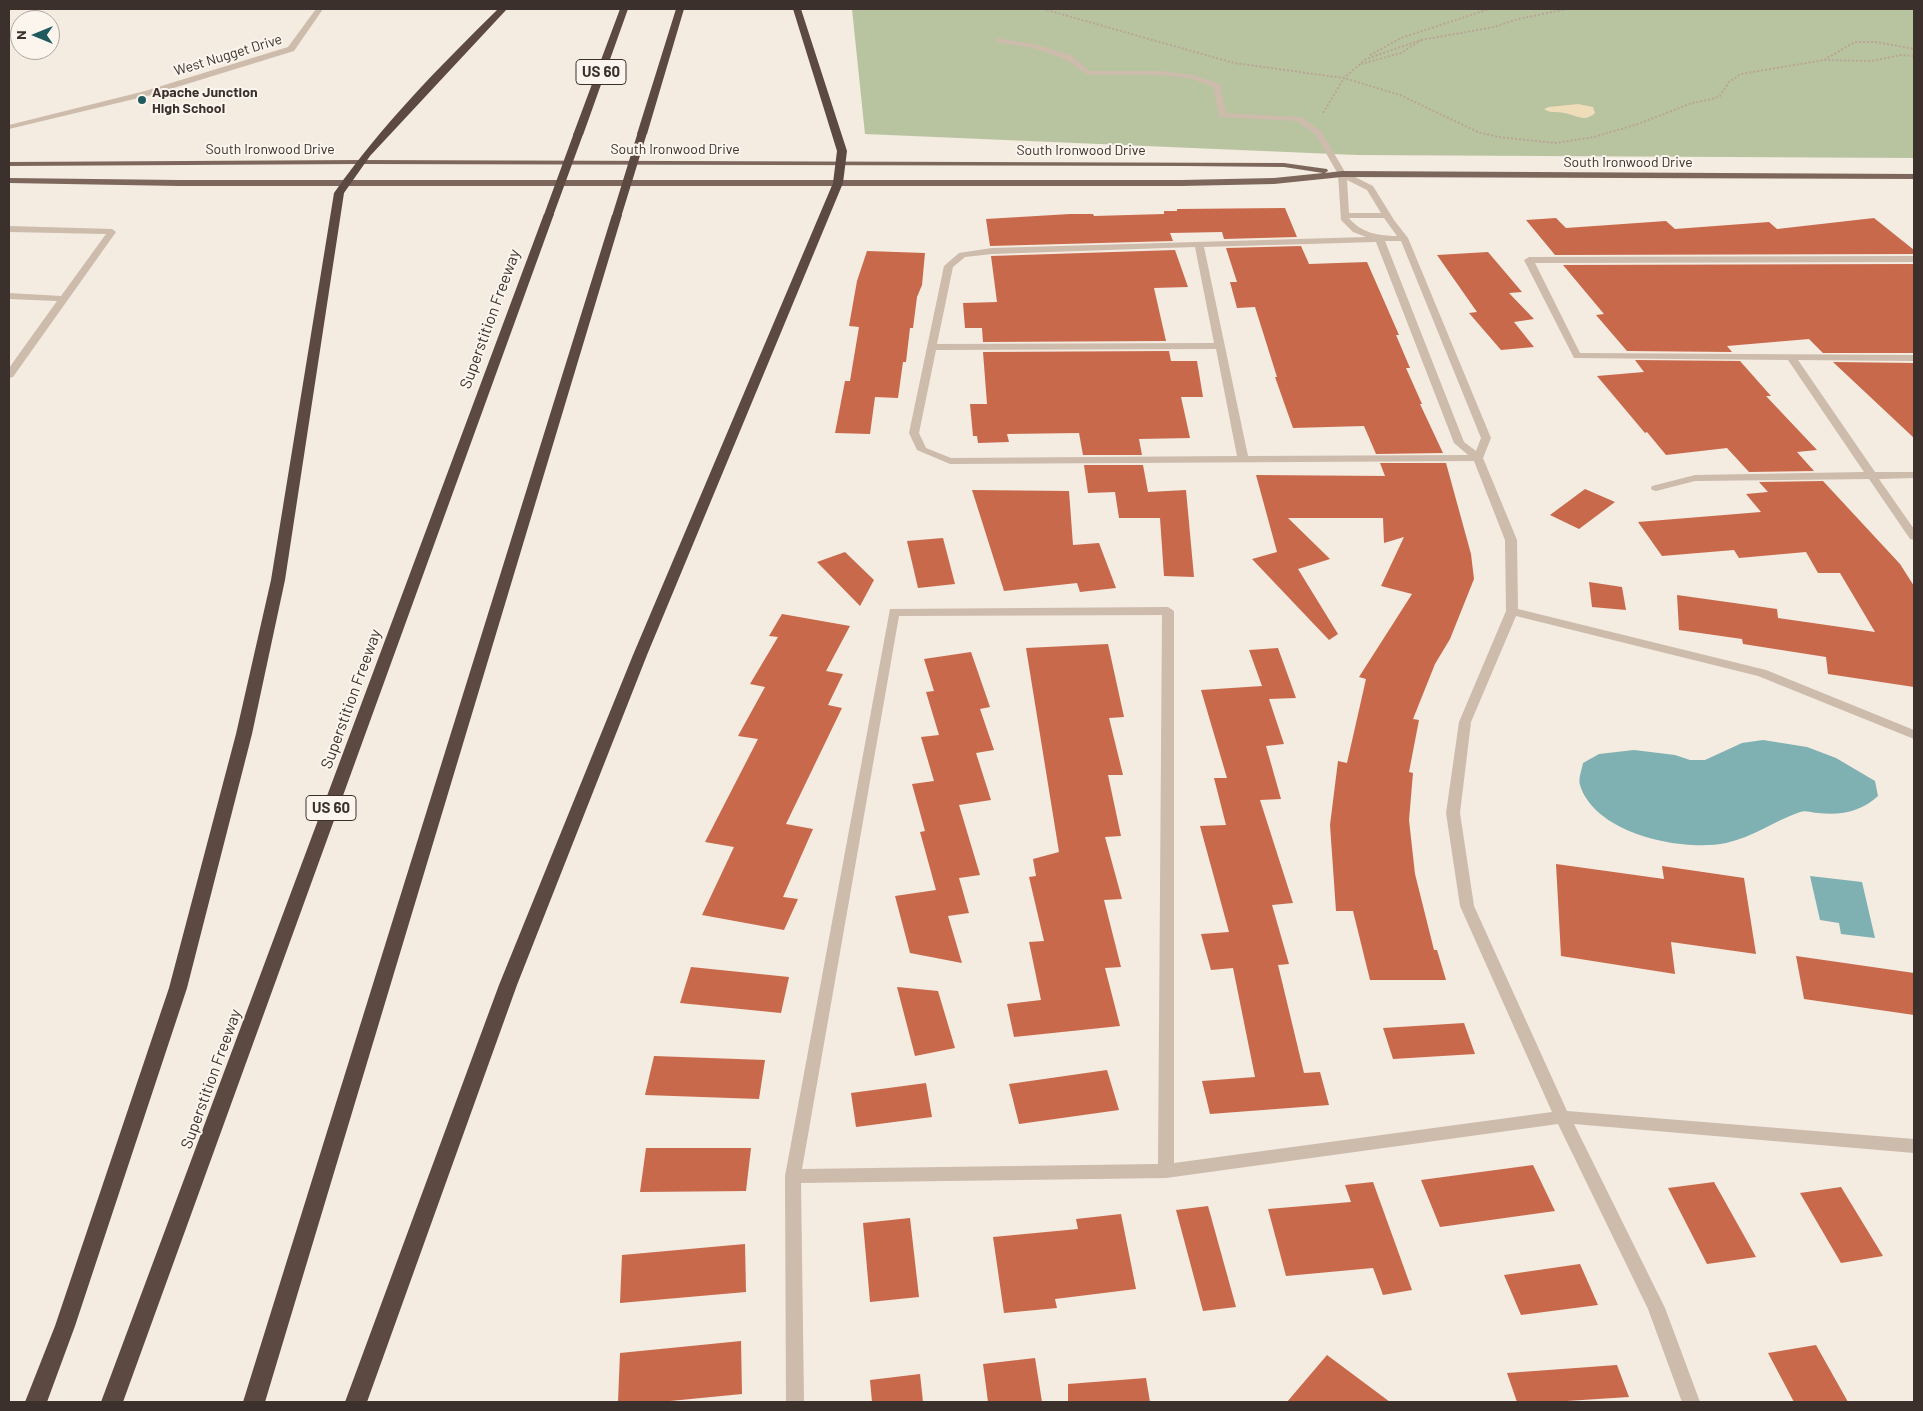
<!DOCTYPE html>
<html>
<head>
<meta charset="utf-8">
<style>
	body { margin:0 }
	#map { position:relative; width:1923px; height:1411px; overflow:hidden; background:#f4ebe1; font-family:Barlow,sans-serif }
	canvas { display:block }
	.frame { position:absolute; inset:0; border:10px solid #3b302b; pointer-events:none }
	.north { position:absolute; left:10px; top:10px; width:50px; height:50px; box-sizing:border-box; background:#fbf5ee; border:1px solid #aea6a0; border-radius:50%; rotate:270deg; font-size:14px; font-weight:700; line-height:20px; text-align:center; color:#3b302b }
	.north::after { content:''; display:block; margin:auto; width:18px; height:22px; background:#1f5a5e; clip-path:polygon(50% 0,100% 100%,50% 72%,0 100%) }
</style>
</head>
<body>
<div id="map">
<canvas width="1923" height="1411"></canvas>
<div class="frame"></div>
<div class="north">N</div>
</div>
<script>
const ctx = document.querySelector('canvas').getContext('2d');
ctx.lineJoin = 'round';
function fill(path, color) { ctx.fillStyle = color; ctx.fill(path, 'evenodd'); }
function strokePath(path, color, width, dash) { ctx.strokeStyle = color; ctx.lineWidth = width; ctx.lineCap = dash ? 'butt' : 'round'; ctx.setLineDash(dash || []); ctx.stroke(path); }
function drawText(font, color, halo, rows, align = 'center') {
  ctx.font = font + ' Barlow,sans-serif'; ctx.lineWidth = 4; ctx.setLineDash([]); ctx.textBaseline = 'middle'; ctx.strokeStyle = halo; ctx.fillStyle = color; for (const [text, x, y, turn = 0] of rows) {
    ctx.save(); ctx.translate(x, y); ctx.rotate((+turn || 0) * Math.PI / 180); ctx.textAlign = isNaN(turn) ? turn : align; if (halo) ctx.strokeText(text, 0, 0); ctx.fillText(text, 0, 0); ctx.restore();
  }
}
const green = new Path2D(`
	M852,9H1914V158L1357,155L865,134Z`);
const sand = new Path2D(`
	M1578,104L1593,107L1595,113C1585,123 1576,115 1564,113C1557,111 1551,114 1544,109L1549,107Z`);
const water = new Path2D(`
	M1763,740L1807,747L1836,758L1875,781L1878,796C1862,811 1841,816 1818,813C1812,813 1805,810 1800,812C1774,821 1753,837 1726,843C1682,852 1595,834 1580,785C1578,779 1582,769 1583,763L1599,754L1634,750L1675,755L1690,760H1705L1742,743Z
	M1810,876L1862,882L1875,938L1841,934L1839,923L1820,920Z`);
const building = new Path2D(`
	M1285,208L1297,237L1224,239L1222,232L1170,233L1173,241L990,246L986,219L1070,214H1093L1094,216L1164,214V211H1177V209Z
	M1556,218L1566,228L1666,221L1675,229L1769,222L1777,229L1874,218L1914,250V254L1555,255L1526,220Z
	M1301,246L1309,264L1367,262L1399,335H1396L1410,368H1406L1422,404H1420L1443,453L1376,454L1364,426L1293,428L1275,377H1277L1255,307L1237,308L1230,282H1237L1226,248Z
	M1175,250L1188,287L1154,288L1166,341L983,342L982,328H965L963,303L997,302L991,256Z
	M867,251L925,253L922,285L917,297L913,328H910L906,362H903L898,398L875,397L870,434L835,433L845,381H850L859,327L849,326L857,281Z
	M1488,252L1522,292L1509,293L1534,319L1514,322L1534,347L1501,350L1469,313L1477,312L1437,255Z
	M1914,264V353H1823L1809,339L1727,346L1732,352L1627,351L1596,315L1604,314L1563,265Z
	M1169,351L1171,361H1197L1203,397H1181L1190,438L1139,439L1142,455H1083L1079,433L1007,434L1009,442L978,443L977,436H973L970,404H987L983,352Z
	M1635,360L1740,361L1771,396H1766L1817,450L1797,452L1814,471L1749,472L1727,448L1666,455L1647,432L1645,433L1597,376L1644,372Z
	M1833,362L1914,363V438Z
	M1380,463H1446L1471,554L1474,579L1450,639L1435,664L1413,719L1419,720L1409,772L1413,773L1409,820L1415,874L1434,950H1437L1446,980H1370L1353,911H1336L1330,825L1338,761L1347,763L1366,679L1359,677L1412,594L1381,586L1404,537L1384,543L1383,518H1288L1330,559L1298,569L1338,634L1329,640L1252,559L1277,552L1256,475L1385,476Z
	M1084,465H1143L1148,492L1186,490L1194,577L1164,576L1160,518H1119L1115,492L1088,493Z
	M1823,481L1900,564L1914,586V687L1828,674L1826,657L1743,644L1742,639L1679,630L1677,595L1777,609L1778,618L1875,632L1840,573H1818L1806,552L1739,558L1734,550L1662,556L1638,522L1761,512L1746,494L1768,492L1759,482Z
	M1585,489L1615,502L1579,529L1550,515Z
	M972,490L1069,491L1073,545L1099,543L1116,588L1080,592L1077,583L1004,591Z
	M943,538L955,584L918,588L907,541Z
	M845,552L874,580L860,606L817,562Z
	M1589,582L1622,587L1626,610L1592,607Z
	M782,614L850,626L826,671L843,674L828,705L842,708L786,824L813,829L783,897L798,899L784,930L702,915L734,847L705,842L758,739L738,736L765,687L750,684L778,637L769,636Z
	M1108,644L1124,717L1109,718L1123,775H1108L1121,836L1105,837L1122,899L1104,900L1121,967L1105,968L1120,1026L1014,1037L1007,1004L1041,1000L1029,942L1044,941L1029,877L1036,876L1033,859L1059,852L1026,648Z
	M1278,648L1296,698L1269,699L1284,744L1266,746L1281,799L1260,800L1293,903L1272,905L1289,964L1278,965L1304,1073L1320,1072L1329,1105L1210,1114L1202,1081L1255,1077L1233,968L1211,970L1201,934L1229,932L1200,826L1226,825L1214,778H1227L1201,690L1262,686L1249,650Z
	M971,652L990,707L980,709L994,750L976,753L991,800L959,805L980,875L959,878L969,913L948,916L962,963L910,953L895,896L936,890L920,832L925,831L912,784L934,781L921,737L939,735L926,692L934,691L924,659Z
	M1556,864L1664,879L1662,866L1744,878L1756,954L1671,942L1675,974L1561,956Z
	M1796,956L1914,973V1015L1804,999Z
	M691,967L789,977L781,1013L680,1003Z
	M897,987L938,991L955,1048L915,1056Z
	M1464,1023L1475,1054L1393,1059L1383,1028Z
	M654,1056L765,1060L759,1099L645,1095Z
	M1107,1070L1119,1110L1019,1124L1009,1084Z
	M926,1083L932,1117L856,1127L851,1093Z
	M646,1148H751L746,1191L640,1192Z
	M1533,1165L1555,1211L1440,1227L1421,1180Z
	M1373,1182L1412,1290L1383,1295L1373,1268L1286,1276L1268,1209L1351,1202L1345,1185Z
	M1714,1182L1756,1257L1707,1264L1668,1188Z
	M1841,1187L1883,1256L1841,1263L1800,1193Z
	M1208,1206L1236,1307L1203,1311L1176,1210Z
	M1121,1214L1136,1289L1055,1299L1057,1308L1004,1313L993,1237L1078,1229L1076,1219Z
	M910,1218L919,1297L870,1302L863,1223Z
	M745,1244L746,1292L620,1303L622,1255Z
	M1580,1264L1598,1305L1521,1315L1504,1275Z
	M741,1341L742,1394L660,1402H618L620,1353Z
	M1816,1345L1848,1402H1794L1768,1353Z
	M1327,1355L1390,1402H1287Z
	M1035,1358L1042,1402H988L983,1364Z
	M1617,1365L1629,1397L1551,1402H1517L1507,1373Z
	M920,1374L923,1402H872L870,1380Z
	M1146,1378L1150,1402H1068V1384Z`);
const path = new Path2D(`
	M1043,9L1234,63L1344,78L1400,95L1478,132L1498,137L1556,143L1594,137L1638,124L1692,103L1712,99L1720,96L1729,82L1741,74L1824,60L1872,61L1901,55L1914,56
	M1370,55L1401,38L1489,9
	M1824,60L1855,42H1876L1914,49
	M1361,64L1401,53L1421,40
	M1323,113L1344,78L1366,59L1421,40L1494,27L1518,19L1567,9`);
const minor = new Path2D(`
	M316,9H323L294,51L151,95L9,129V125L145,91L288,47Z
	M996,38L1034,44L1071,55L1090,71H1161L1193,75L1220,84L1226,113L1301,117L1321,131L1345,172L1373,186L1394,220L1408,238L1491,438L1483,458L1517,540L1518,609L1766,670L1914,730V739L1758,676L1516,616L1471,722L1460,813L1474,906L1567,1111L1914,1139V1153L1574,1124L1665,1308L1700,1402H1682L1648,1309L1558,1124L1166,1178L801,1183L804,1402H786L785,1176L890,609L1168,607L1174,611V1163L1552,1112L1460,906L1446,813L1459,722L1506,611L1505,540L1474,461L950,464L917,450L909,433L944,266L959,253L992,248L1366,237L1353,232L1341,220L1338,174L1315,134L1296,121L1219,117L1213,87L1192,79L1161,75H1088L1065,59L1033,48L996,42ZM1347,180L1367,190L1381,213H1349ZM1349,218H1384L1397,236C1379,236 1361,233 1349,218ZM1385,241H1401L1481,438L1476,451L1464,442ZM1376,242L1454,443L1468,455L1248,456L1204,247ZM1195,247L1214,343L937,344L953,267L965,257L992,254ZM1216,349L1237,456L951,458L926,448L919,433L936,350ZM1162,615L1158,1164L802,1169L899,616Z
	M9,226L112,229L116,232L13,377L9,378V368L57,301L9,299V293L61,296L106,234L9,232Z
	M1914,256V262L1535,263L1580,353L1914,355V361L1798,360L1875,472H1914V478L1879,479L1914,529V540L1910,539L1869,479L1695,481L1656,491L1652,490L1651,488L1652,486L1695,475L1864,472L1788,360L1574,358L1524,260L1529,257Z`);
const major = new Path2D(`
	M361,160L1284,163L1327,169L1328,171L1325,173L1342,171L1914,174V179L1342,177L1274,184L1182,186H179L9,183V178L179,180H1182L1274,178L1323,173L1284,167L1184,166L361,164L9,166V162Z`);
const highway = new Path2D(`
	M498,9H507L370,156L344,193L285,580L252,734L187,988L75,1326L47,1402H25L55,1326L169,988L236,734L271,580L334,193C381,126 440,66 498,9Z
	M620,9H628L583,135L578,138L575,137L573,135Z
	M676,9H684L647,134L642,137L639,136L637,134Z
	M793,9H801L847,151L843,183L647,655L517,985L367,1402H345L499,985L633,655L833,183L837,151Z
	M549,211L554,214L123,1402H101L544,214Z
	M617,212L622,215L265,1402H243L612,215Z`);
const highwayBridge = new Path2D(`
	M549,214L578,135
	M617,215L642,134`);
const markers = [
	[142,100,5,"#1f5a5e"]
];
const farStreetnames = [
	["West Nugget Drive",228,55,-17],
	["South Ironwood Drive",270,149],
	["South Ironwood Drive",675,149],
	["South Ironwood Drive",1081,150],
	["South Ironwood Drive",1628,162]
];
const farPoinames = [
	["Apache Junction",152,92],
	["High School",152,108]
];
const shields = [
	[601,72,50],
	[331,808,50]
];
const shieldNames = [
	["US 60",601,72],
	["US 60",331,808]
];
const streetNames = [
	["Superstition Freeway",490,319,-70],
	["Superstition Freeway",351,699,-70],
	["Superstition Freeway",211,1079,-70]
];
fill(green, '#b8c4a0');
fill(sand, '#efdcb8');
fill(water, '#7fb0b2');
fill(building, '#c8694b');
strokePath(path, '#b9a596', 2, [2, 2]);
fill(minor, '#cdbbac');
fill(major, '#7d675c');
fill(highway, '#5c4a42');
strokePath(highwayBridge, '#5c4a42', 9);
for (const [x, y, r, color] of markers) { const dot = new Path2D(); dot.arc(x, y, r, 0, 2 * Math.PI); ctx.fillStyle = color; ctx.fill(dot); strokePath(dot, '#fbf5ee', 2); }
drawText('14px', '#3b302b', '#fbf5ee', farStreetnames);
drawText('bold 14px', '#3b302b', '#fbf5ee', farPoinames, 'left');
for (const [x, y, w] of shields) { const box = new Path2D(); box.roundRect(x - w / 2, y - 12.5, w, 25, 4); ctx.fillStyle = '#fbf5ee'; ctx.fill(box); strokePath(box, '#3b302b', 1); }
drawText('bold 15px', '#3b302b', null, shieldNames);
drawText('16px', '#3b302b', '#fbf5ee', streetNames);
</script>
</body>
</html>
